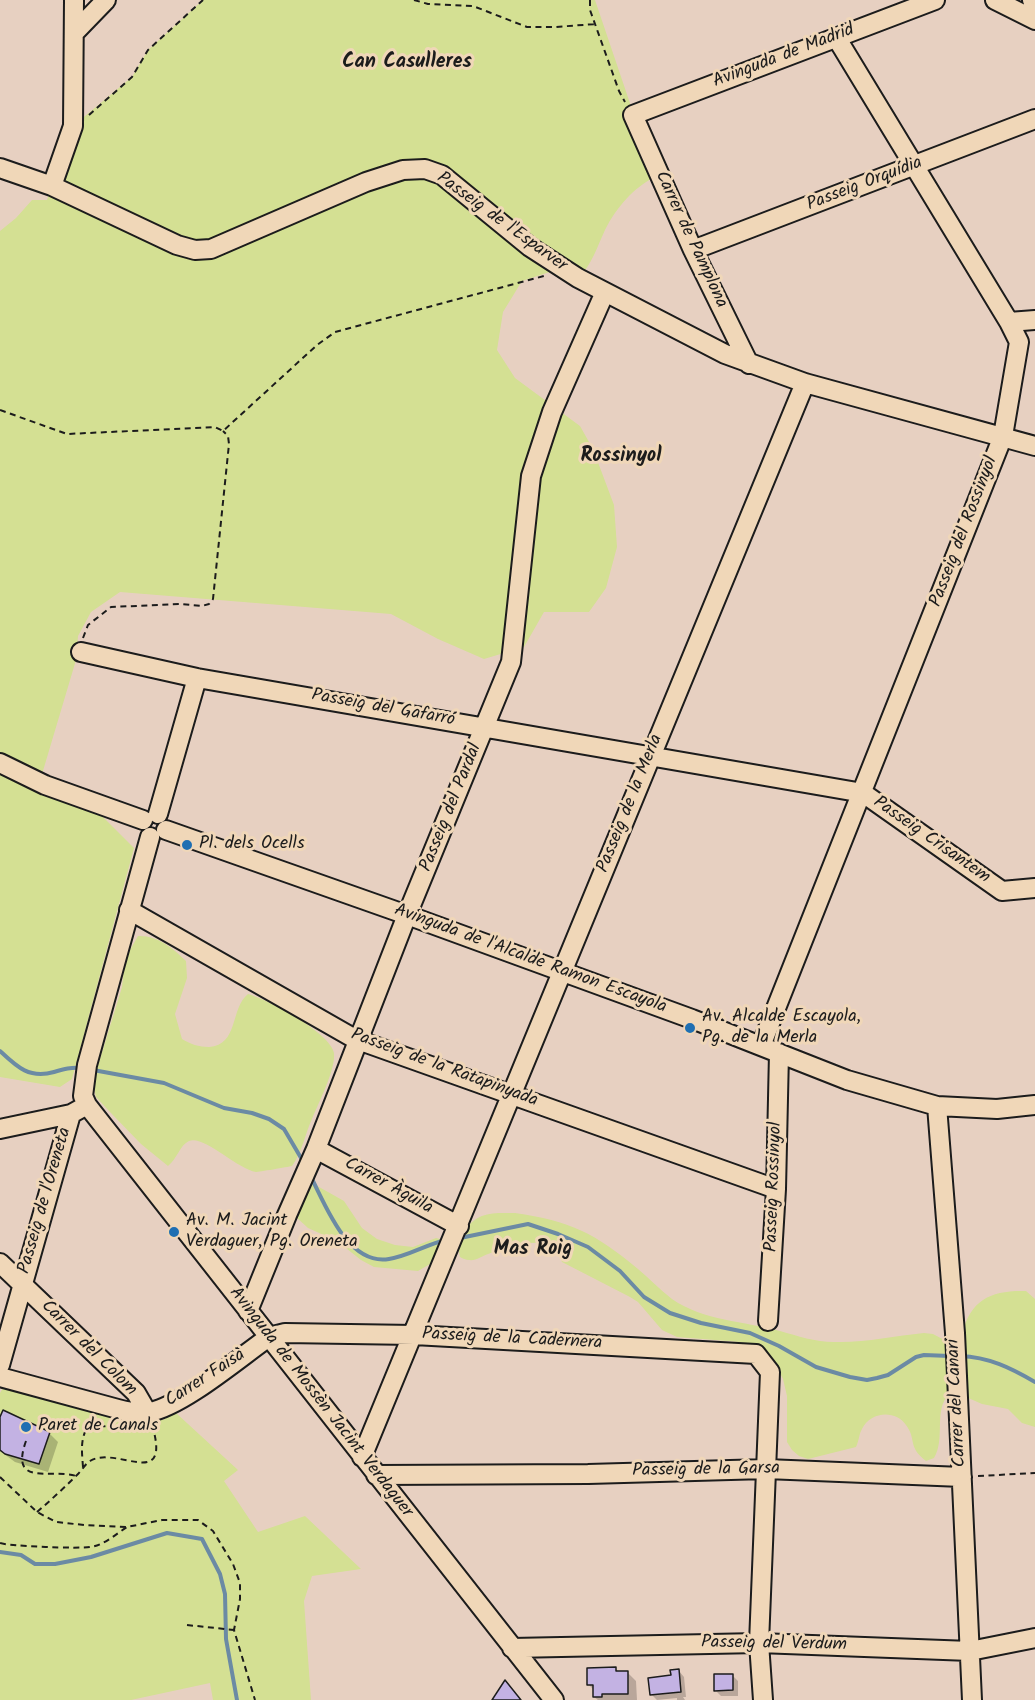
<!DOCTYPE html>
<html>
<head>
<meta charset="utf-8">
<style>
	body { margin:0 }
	canvas { display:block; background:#e7d0c1 }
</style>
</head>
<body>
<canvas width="1035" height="1700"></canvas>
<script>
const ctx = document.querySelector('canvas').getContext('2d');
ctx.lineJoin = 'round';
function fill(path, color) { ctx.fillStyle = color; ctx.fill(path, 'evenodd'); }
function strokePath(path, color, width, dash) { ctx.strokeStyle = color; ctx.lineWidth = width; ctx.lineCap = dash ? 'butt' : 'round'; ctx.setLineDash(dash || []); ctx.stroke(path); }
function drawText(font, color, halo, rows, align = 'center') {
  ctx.font = font + ' Kalam,sans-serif'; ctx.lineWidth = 6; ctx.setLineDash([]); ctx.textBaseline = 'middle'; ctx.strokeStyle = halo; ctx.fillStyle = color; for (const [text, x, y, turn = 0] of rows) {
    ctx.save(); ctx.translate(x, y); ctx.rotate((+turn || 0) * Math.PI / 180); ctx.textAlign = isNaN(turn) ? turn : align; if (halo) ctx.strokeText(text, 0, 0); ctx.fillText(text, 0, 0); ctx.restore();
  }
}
const green = new Path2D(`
	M203,0H595L655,177C634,187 616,208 605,230C597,247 592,265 578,278L562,268L522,281L503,312L497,350L515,378L580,426L593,449L614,505L617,547L606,588L589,612H544L524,647L484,659L438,639L391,614L120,592L91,612L78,636L76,660L37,791L97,811L134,848L72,1079L60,1087L0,1077V231L16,218L32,200H47L73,126L132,77L148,50Z
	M138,936C157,935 173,948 186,961L187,978L175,1014L182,1039C190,1044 199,1047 209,1047C239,1045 230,1008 248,994C267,999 331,1033 334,1053C336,1069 318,1104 312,1119C305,1134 302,1153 292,1166C288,1167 258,1172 256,1172C237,1169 204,1135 189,1141C180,1145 177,1159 168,1166L141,1144L109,1111L96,1097L94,1089L96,1072L122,987L124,968L130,950Z
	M312,1183L344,1201L362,1228L377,1239L395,1245L413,1247L436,1238L444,1240L437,1260L418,1271L374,1267L361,1260L337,1241L308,1228L296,1217L308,1184Z
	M515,1213C570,1221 595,1233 638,1269C649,1278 660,1290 672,1299C704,1321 744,1321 780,1331C798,1336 815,1342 834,1342C864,1343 894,1336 924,1333L933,1334L948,1342L962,1335C970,1299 992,1290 1026,1291L1035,1299V1427L1022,1423L1008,1409L982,1404L966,1397L949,1394C933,1411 946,1438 934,1458L926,1461C907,1446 917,1440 906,1425C895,1409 870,1412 862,1429C859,1434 859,1441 856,1447L808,1459L799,1456L792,1450L787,1442V1396L783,1379L779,1371L764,1351L757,1346L740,1342L677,1337L662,1330L638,1302L630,1297L562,1262L555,1246C533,1238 509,1247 488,1254C482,1256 476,1261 469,1260C466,1260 462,1258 460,1257C458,1247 458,1241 463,1233C477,1211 492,1213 515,1213Z
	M4,1386L101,1415L138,1420H163L175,1412L238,1470L224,1481L258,1532L305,1516L361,1569L312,1576L304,1601L311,1700H213L210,1683L131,1700H0V1393Z`);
const shadow = new Path2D(`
	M0,1420L49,1433L58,1442L48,1472L15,1462L0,1451Z
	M616,1669L620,1673L627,1672L636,1681L637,1700H598L594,1697V1690L588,1684Z
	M679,1671L684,1677L686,1697H683L685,1700H677V1698L657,1700L651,1694Z
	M732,1675L738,1681V1696H721L715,1690Z`);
const stream = new Path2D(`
	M0,1051C17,1067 29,1079 54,1072C64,1069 71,1067 82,1068
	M93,1070L164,1083L224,1108L252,1113L269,1119L284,1129L304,1163
	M311,1177C326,1206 348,1266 389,1259C409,1256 427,1244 446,1240
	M460,1238L528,1224L558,1234L588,1247L620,1271L644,1297L670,1313L701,1323L750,1333L779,1346L816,1367L850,1377L867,1380L877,1378L888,1375L916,1357L924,1355L950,1356
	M960,1356C989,1357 1011,1368 1035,1382
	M0,1552L21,1555L35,1564H55L91,1557L167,1533L202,1539L220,1574L225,1594L226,1639L237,1700`);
const building = new Path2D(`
	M3,1410L50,1432L39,1464L5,1454L0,1450V1417Z
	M616,1667V1671H628V1694H602V1697H593V1685H587V1668Z
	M679,1669L681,1692L650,1695L648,1678L671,1675L670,1670Z
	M714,1674H733V1690L714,1691Z
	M505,1680L521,1700H492Z`);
const path = new Path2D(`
	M414,0L428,4L473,6L527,27H555L596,24
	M590,0V10L619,91L625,102
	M89,115L132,77L148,50L203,0
	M0,410L67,434L215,427L223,431L317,345L335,332L544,276
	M83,638L88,625L111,607L181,604L202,606L209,604L213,599L229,444L228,436L223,431
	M26,1441C9,1488 52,1468 76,1476
	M83,1467C82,1453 80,1440 87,1428L101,1426L125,1428
	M978,1476L1035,1473
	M0,1477L37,1512L56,1522L84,1525L127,1527L162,1520H198L213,1531L233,1564L240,1583V1599L234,1630L255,1700
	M37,1512C51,1500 65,1487 78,1474C82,1470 85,1464 90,1461C116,1445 170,1491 153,1428
	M0,1543C7,1546 79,1549 90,1547C103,1546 116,1534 127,1527
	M187,1625L234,1630`);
const minor = new Path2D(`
	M995,0L1035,20
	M1032,0L1035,6
	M76,31L106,0
	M0,168L52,186L177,245L195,250L211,249L366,182L403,170L425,169L442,175L530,247L578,278L725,354L805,383L1035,446
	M52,186L73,126L74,0
	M693,250L1035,119
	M1009,322L1035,320
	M749,364L693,250L633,115L935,0
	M81,652L197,678L863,793L1002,891L1035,888
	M0,763L45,785L143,820
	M158,814L197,678
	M166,830L407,915L692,1019L847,1080L937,1106L997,1109L1035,1105
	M150,837L87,1065L83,1096L87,1105L554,1700
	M129,910L355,1039L776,1189
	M761,1046L1003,436L1019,342L1009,322L836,37
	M937,1106L955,1333L972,1700
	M0,1129L71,1114L80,1109
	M316,1149L459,1226
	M0,1263L136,1393L147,1412
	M248,1311L287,1215L316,1149L407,915L511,662L531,476L552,412L605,292
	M768,1321L776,1189L779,1053
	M0,1365L71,1114
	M0,1377L118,1409C129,1412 139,1414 150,1412C184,1405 239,1358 269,1337L285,1333L414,1335L756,1354L770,1372L759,1643L763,1700
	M362,1457L805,383
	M376,1475L588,1474L766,1469L962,1477
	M512,1648L759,1643L970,1651L1035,1638`);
const markers = [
	[187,845,6,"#1f6fb2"],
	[690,1028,6,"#1f6fb2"],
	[174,1232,6,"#1f6fb2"],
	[26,1427,6,"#1f6fb2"]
];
const streetNames = [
	["Avinguda de Madrid",784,57,-21],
	["Passeig Orquídia",865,185,-21],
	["Passeig de l'Esparver",501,223,36],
	["Carrer de Pamplona",690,240,65],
	["Passeig del Rossinyol",965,532,-69],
	["Passeig del Gafarró",383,709,10],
	["Passeig de la Merla",631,804,-68],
	["Passeig del Pardal",452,808,-68],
	["Passeig Crisantem",931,841,35],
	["Avinguda de l'Alcalde Ramon Escayola",530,960,20],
	["Passeig de la Ratapinyada",444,1069,20],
	["Carrer Àguila",388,1187,29],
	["Passeig Rossinyol",775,1187,-88],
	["Passeig de l'Oreneta",46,1201,-74],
	["Passeig de la Cadernera",512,1340,3],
	["Carrer del Colom",88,1349,45],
	["Carrer Faisà",206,1379,-33],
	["Avinguda de Mossèn Jacint Verdaguer",320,1403,52],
	["Carrer del Canari",958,1403,-93],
	["Passeig de la Garsa",706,1471,-1],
	["Passeig del Verdum",774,1645,1]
];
const poiNames = [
	["Pl. dels Ocells",199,845],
	["Av. Alcalde Escayola,",702,1018],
	["Pg. de la Merla",702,1039],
	["Av. M. Jacint",186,1222],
	["Verdaguer, Pg. Oreneta",186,1243],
	["Paret de Canals",38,1427]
];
const neighbourhoodNames = [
	["Can Casulleres",407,64],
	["Rossinyol",621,458],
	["Mas Roig",533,1251]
];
fill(green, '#d4e093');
fill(shadow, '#0003');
strokePath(stream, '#6b8aa4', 4);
fill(building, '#c3b2e3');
strokePath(building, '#1c1c1c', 1.5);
strokePath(minor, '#1c1c1c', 22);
strokePath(path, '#1c1c1c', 2, [6, 4.5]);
strokePath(minor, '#f0d7b8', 18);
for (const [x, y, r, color] of markers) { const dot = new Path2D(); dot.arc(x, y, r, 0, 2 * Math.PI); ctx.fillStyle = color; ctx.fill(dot); strokePath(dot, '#f0d7b8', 2); }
drawText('18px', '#1c1c1c', '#f0d7b8', streetNames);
drawText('18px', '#1c1c1c', '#f0d7b8', poiNames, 'left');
drawText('bold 20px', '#1c1c1c', '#f0d7b8', neighbourhoodNames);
</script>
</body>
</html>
